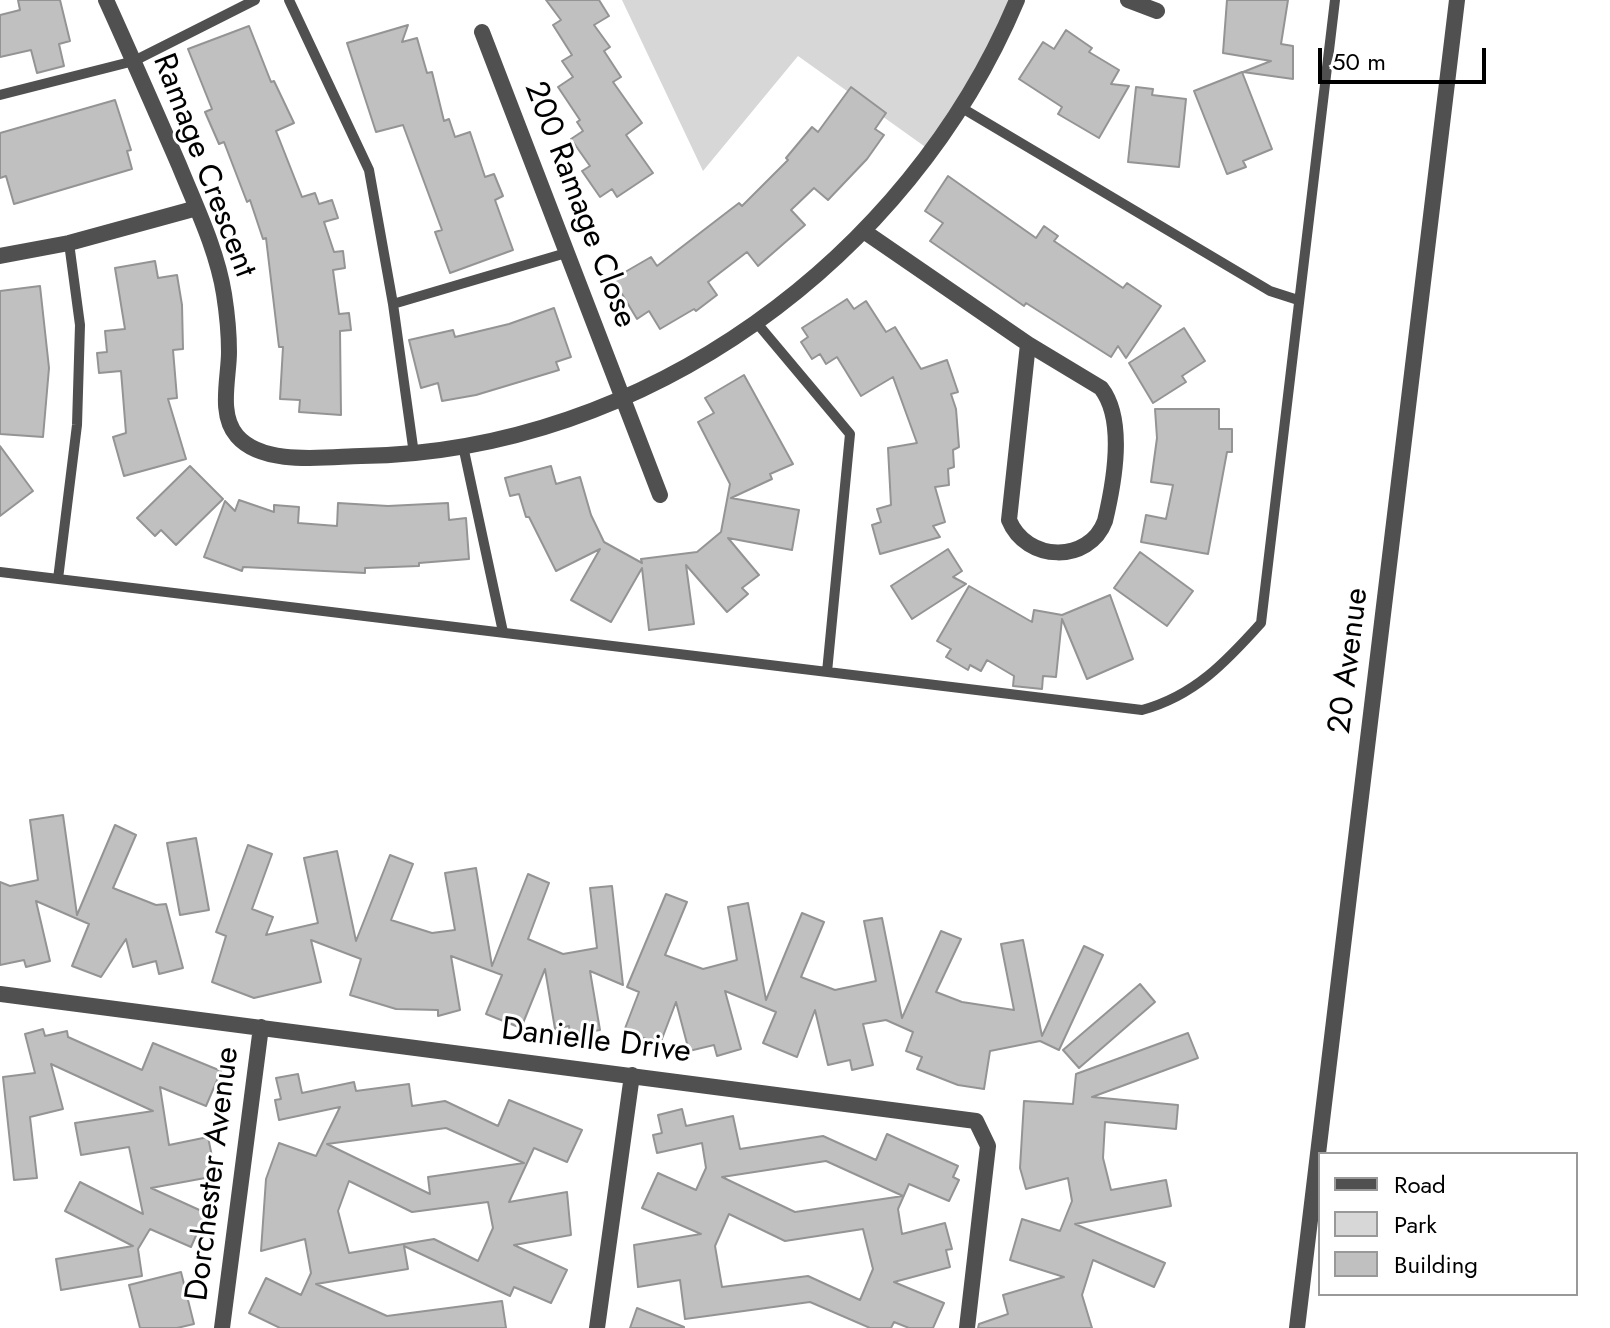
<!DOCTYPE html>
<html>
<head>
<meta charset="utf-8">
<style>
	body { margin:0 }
	#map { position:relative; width:1610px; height:1328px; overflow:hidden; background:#fff; font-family:Jost,sans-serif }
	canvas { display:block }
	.legend { position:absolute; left:1318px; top:1152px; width:260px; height:144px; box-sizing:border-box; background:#fff; border:2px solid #999; margin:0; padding:10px 14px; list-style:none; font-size:24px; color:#000 }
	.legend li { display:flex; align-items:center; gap:16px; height:40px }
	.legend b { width:40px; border:2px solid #999 }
	.scale { position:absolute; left:1318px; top:48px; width:168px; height:36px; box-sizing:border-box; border:4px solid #000; border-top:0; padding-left:10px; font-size:24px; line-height:28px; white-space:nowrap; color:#000; -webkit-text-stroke:6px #fff; paint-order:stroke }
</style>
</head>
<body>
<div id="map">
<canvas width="1610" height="1328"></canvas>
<ul class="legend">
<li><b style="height:10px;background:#505050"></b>Road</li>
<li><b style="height:22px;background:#d7d7d7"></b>Park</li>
<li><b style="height:22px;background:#c0c0c0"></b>Building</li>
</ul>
<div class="scale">50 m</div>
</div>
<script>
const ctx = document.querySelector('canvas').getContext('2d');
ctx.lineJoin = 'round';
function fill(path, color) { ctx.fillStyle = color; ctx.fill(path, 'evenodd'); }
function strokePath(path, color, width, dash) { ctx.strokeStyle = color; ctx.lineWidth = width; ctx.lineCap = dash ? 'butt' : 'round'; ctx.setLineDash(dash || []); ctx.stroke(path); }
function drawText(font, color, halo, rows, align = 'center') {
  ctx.font = font + ' Jost,sans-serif'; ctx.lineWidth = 6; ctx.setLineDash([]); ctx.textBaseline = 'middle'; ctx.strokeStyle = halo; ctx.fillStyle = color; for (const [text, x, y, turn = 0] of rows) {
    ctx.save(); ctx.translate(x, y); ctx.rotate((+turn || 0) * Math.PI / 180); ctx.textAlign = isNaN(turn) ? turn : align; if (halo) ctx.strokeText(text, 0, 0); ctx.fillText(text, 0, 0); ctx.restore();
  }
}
const green = new Path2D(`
	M622,0H1017L931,151L798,56L703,171Z`);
const building = new Path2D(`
	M18,0H60L70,41L59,44L64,66L37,73L31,50L0,57V15L20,10Z
	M546,0H599L609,16L594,25L610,47L604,51L621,77L613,82L642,123L626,135L653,173L617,197L612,189L600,197L582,171L590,166L571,139L583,131L577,122L580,120L558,87L573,77L562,61L572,55L553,25L561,20Z
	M1227,0H1288L1281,44L1293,46V79L1243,72L1271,61L1223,53Z
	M408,25L402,42L417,38L427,73L432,72L444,121L449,119L455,137L470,132L485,177L494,174L503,196L495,200L513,250L450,273L435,232L442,230L403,125L376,132L347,43Z
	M249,26L271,82L274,81L294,123L276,131L302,197L315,193L319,204L332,200L338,218L324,222L334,252L343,251L345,268L333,270L339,314L349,313L351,330L340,331L341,415L299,412L300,400L280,399L283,347H279L266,238L263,239L250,200L247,202L224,142L219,144L205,112L212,109L188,49Z
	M1066,30L1092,48L1089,52L1119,70L1111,84L1129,86L1099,138L1058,114L1062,107L1019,79L1043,42L1054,49Z
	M1242,72L1272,149L1243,161L1246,167L1227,174L1194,91Z
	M851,87L886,113L875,129L884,135L867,159L828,200L814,188L791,210L805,225L758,266L747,252L708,282L717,295L696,311L694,309L660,329L649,311L637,319L613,279L651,257L657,266L739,203L742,206L788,160L786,158L812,127L818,132Z
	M1136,87L1153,89L1152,95L1186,99L1179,167L1128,162Z
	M115,100L131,150L127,151L132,169L14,204L6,176L0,178V133Z
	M948,176L1036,238L1044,226L1058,236L1054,241L1123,288L1127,283L1161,306L1126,358L1118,346L1111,357L1026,303L1024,306L930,241L943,223L925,211Z
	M155,261L158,278L177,275L182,305L183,349L173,350L177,398L168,399L186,459L124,476L113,437L126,433L121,371L99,373L97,353L107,352L105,331L125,329L115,268Z
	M40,286L49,368L43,437L0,434V291Z
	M847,299L854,309L866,301L886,332L895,327L921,369L947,360L958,392L951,394L956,409L959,447L953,450L954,467L948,469L949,485L935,487L945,522L933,526L940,537L880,554L872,525L881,522L877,509L891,505L888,448L917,443L893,377L861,396L837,357L826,364L820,354L812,359L801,342L808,337L802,328Z
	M554,308L571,357L556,362L559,370L476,395L442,401L438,383L421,388L409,340L453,330L455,337L509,324Z
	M1184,328L1205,361L1182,376L1186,382L1153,403L1129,363Z
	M744,375L793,464L770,474L772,479L731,498L799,510L792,550L728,538L759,575L742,588L748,594L727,612L686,565L694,624L649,630L642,568L611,622L571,600L600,549L556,571L529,517H526L519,494L510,496L505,478L551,466L556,484L580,477L591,515L604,542L642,563L641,559L697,552L721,532L730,484L698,422L714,413L705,398Z
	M1155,409H1219V429H1232V452H1227L1208,554L1141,542L1146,515L1166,519L1173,485L1151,482L1157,438Z
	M0,446L33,491L0,516Z
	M190,466L223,499L176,545L161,530L155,536L137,518Z
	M239,500L274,512V505L299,507L298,523L337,526L338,503L388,506L448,503L449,520L466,518L469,559L419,563V566L365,568V573L243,567L242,571L204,557L225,501L235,511Z
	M948,549L962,571L953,577L966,584L912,619L891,586Z
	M1140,552L1193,591L1167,626L1114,588Z
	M969,586L1032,622L1034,610L1062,615L1110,595L1133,659L1087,679L1062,619L1056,677L1043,676L1042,689L1013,686L1014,676L987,660L981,671L970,665L968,670L946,657L951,649L937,641Z
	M63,815L77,915L115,825L136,835L113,888L156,905L166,904L183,968L159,974L156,961L133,967L126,939L101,977L72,966L89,924L36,901L50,961L26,967L24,960L0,965V882L10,886L38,880L30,820Z
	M196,838L209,910L180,915L167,843Z
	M248,845L272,854L252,909L273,917L266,935L318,923L304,858L337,851L356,941L390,855L413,864L391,920L432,933L455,930L445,873L476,868L492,966L528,874L549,883L528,939L563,954L597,948L590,888L612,886L623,985L590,971L600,1030L570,1035L569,1026L555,1029L545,969L521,1028L486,1014L502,975L451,956L460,1010L438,1016V1010L396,1009L350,995L361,959L311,940L321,982L254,998L212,982L226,936L216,932Z
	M666,894L687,902L665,955L703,969L737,960L728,907L748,903L766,1000L802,913L824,922L801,977L835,990L876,981L864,921L882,918L902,1018L941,931L961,939L936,992L962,1002L1014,1010L1001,944L1023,940L1042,1036L1084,946L1103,955L1059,1050L1040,1041L990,1051L984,1089L958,1085L917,1069L922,1057L906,1051L913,1032L886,1020L863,1024L873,1065L852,1070L850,1060L828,1065L815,1010L797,1057L763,1043L776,1012L725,991L741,1049L717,1056L714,1045L689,1051L676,1002L660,1044L624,1031L639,992L627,987Z
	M1140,984L1155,1002L1079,1068L1063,1050Z
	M43,1029L45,1036L67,1031L68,1037L142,1070L153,1043L221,1071L206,1106L160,1087L169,1145L208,1137L216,1176L151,1188L206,1213L191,1247L150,1229L138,1249L142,1276L61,1290L56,1259L133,1246L65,1211L80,1182L143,1214L129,1147L81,1155L75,1123L153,1111L51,1064L63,1109L30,1117L37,1178L14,1180L3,1077L35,1073L25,1034Z
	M1188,1033L1198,1058L1092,1097L1178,1105L1176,1129L1105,1122L1103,1158L1111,1190L1166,1180L1171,1206L1075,1224L1165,1263L1154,1287L1093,1260L1082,1295L1092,1328H978L979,1324L1008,1314L1003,1295L1064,1277L1010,1260L1022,1219L1060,1231L1072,1201L1068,1178L1026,1189L1020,1168L1024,1101L1073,1104L1076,1074Z
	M298,1074L302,1093L354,1082L356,1091L409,1084L412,1106L445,1101L498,1126L509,1100L582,1130L567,1162L534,1148L509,1202L567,1192L571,1235L514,1245L567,1270L551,1303L514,1287L510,1296L404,1246L408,1269L316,1284L387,1316L502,1301L506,1328H280L249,1313L266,1278L301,1295L311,1273L305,1239L261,1251L266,1179L279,1143L316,1156L340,1107L279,1120L275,1100L281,1099L276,1078ZM446,1128L524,1163L428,1177L430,1194L327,1144ZM349,1181L412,1212L488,1202L493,1228L478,1261L434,1239L349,1253L338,1211Z
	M682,1109L686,1126L733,1116L740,1149L823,1136L876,1160L887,1134L958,1166L953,1177L959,1180L949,1201L909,1184L898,1209L902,1234L945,1223L952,1249L946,1250L950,1267L894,1282L944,1303L933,1328H909L894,1322L891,1328H870L810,1302L685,1319L680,1280L638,1287L634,1245L701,1234L642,1208L658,1173L696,1190L706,1168L702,1143L657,1153L653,1135L662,1133L658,1115ZM826,1161L903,1196L795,1212L722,1177ZM729,1214L785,1241L863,1229L873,1269L860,1300L808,1276L722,1287L715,1246Z
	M181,1272L194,1324L177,1328H140L129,1285Z
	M637,1308L684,1327V1328H630Z`);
const lane = new Path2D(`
	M289,0L369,170L393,304L414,454
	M0,95L134,61L255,0
	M962,108L1270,291L1298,300
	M393,304L566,253
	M756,322L850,434L827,672
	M463,446L503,632
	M0,572L1142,710C1194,696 1226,662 1261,623L1335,0
	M58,579L77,425L80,325L69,243`);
const street = new Path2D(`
	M106,0C131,55 155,110 179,165C196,207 217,250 224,294C227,313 229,332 229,352C229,378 218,414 237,436C263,466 324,457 361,456C645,452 909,258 1017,0
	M1128,0L1157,11
	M482,32L660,495
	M865,232L1028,344L1101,388C1126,420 1114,483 1105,521C1089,564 1026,562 1009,520L1028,344
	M0,256L69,243L197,208
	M0,994L976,1121L988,1146L967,1328
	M222,1328L261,1027
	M597,1328L632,1075
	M1297,1328L1457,0`);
const streetNames = [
	["Ramage Crescent",203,166,69],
	["200 Ramage Close",579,205,69],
	["20 Avenue",1350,661,-83],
	["Danielle Drive",596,1042,7],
	["Dorchester Avenue",214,1174,-83]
];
fill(green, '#d7d7d7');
fill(building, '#c0c0c0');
strokePath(building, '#949494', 2);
strokePath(lane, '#505050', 10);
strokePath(street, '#505050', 16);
drawText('32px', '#000', '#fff', streetNames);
</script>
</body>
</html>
